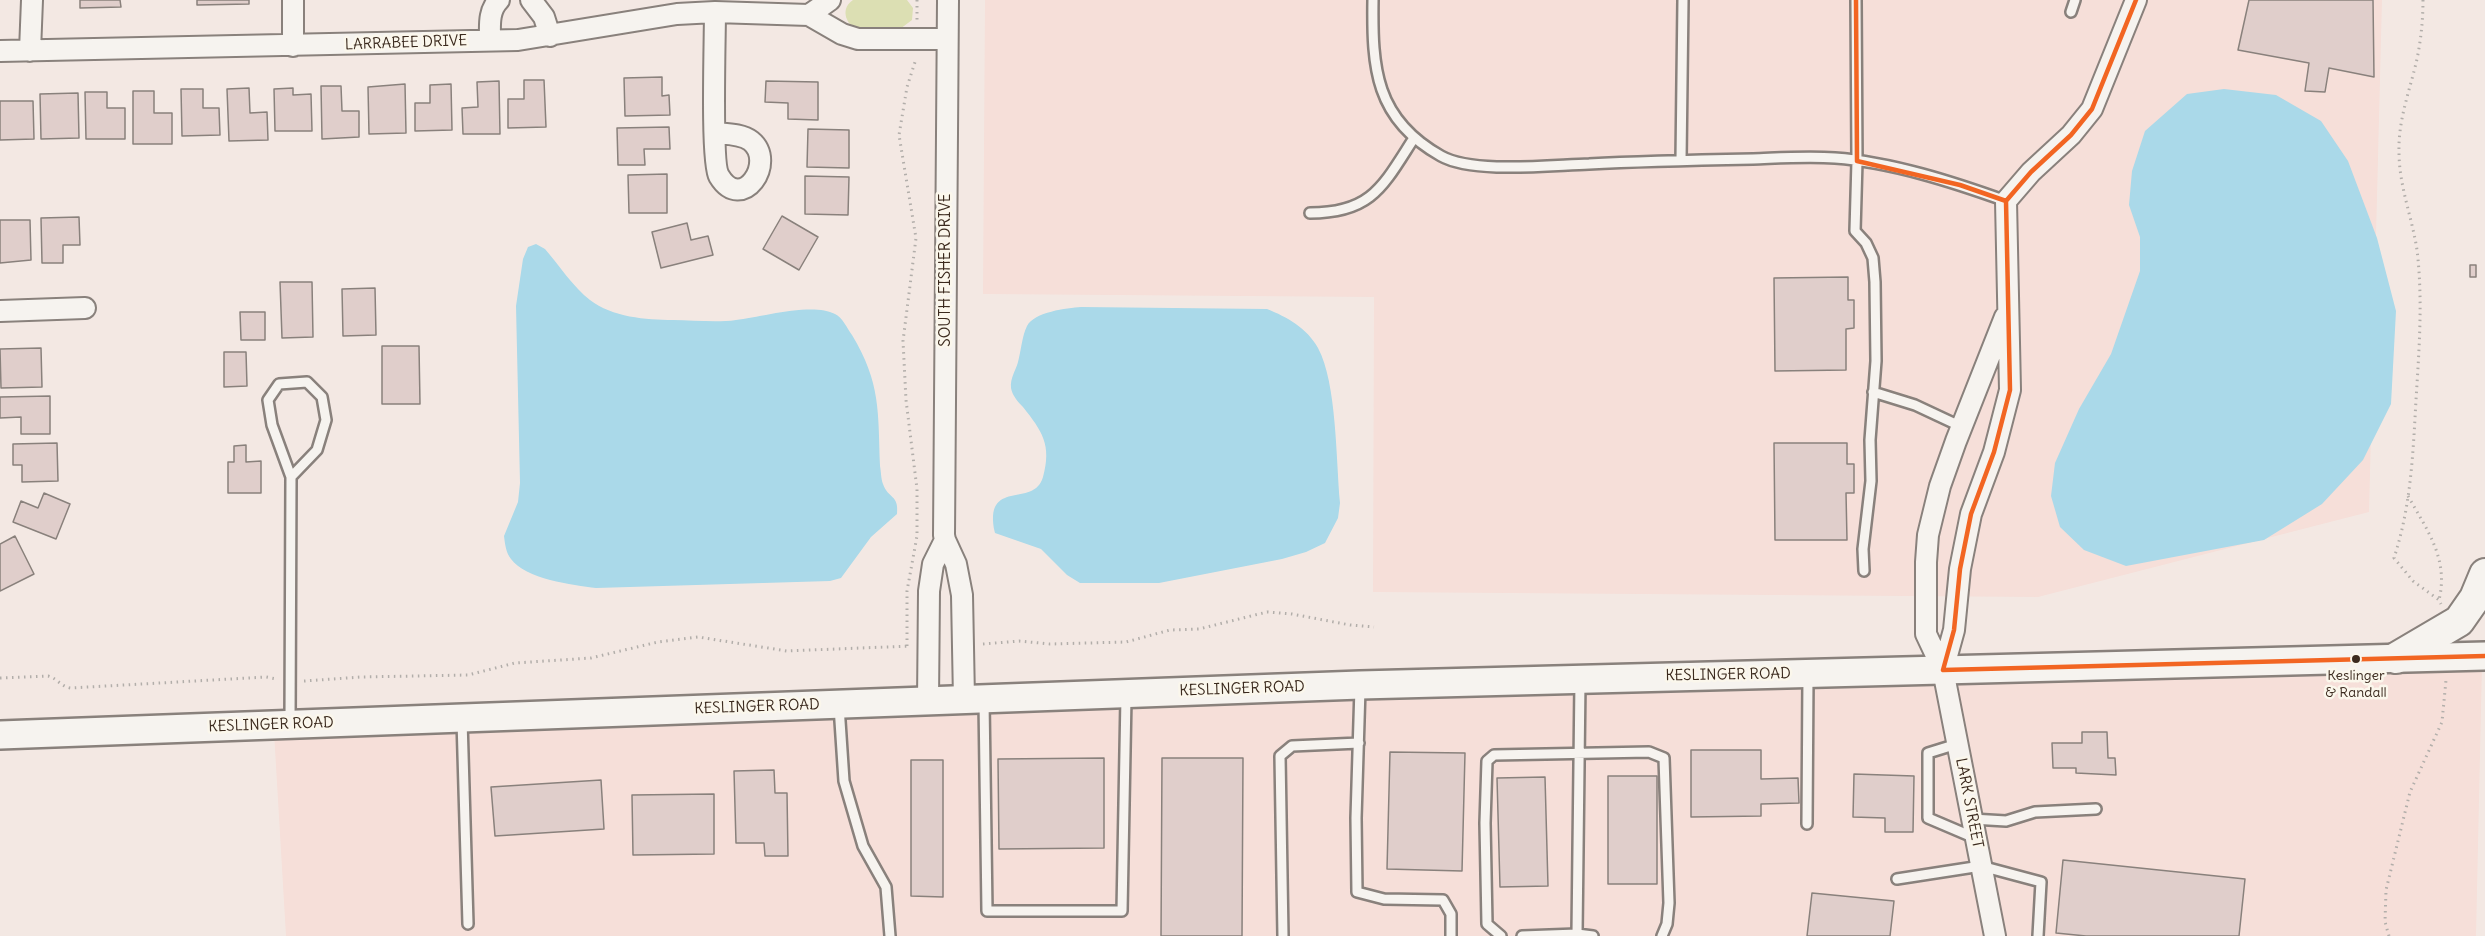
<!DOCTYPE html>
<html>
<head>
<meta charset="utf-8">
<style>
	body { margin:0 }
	canvas { display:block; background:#f3e8e3 }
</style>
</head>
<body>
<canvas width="2485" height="936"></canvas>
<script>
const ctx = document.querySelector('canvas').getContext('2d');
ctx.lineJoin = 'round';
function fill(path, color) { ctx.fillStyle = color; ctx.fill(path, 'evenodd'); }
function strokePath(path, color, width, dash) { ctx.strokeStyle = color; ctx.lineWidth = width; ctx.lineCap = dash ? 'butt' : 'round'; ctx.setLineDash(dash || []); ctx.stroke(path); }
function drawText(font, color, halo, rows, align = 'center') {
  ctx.font = font + ' Delius,sans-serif'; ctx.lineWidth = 5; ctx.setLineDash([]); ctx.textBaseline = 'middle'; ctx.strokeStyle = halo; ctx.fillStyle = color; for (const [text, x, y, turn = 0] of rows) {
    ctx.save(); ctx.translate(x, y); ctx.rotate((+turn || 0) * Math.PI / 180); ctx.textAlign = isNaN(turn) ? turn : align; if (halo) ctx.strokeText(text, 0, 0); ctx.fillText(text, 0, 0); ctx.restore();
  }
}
const built = new Path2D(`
	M985,0H2382L2369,512L2038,597L1373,592L1374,297L983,294Z
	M2482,663L2476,936H286L274,732Z`);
const green = new Path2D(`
	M853,0H907L913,8L912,20L900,29L853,27C844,20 842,7 853,0Z`);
const water = new Path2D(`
	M2224,89L2276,95L2321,121L2348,161L2377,238L2396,311L2391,404L2363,460L2322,504L2264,540L2126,566L2084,550L2060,527L2051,496L2055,463L2079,409L2111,354L2140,271V237L2129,205L2132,171L2145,131L2187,94Z
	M536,244L545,249C558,264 574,288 590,300C612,317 646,320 673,320C693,320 716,323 736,320C761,317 813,302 835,314C842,317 847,328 852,335C881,383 878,412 880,466C881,471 881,479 883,484C888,499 899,494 897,514L871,537L841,578L830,581L596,588C573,585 525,579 511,559C506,553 505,544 504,536L518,502L520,483L516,306L523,259L528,247Z
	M1081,307L1267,309C1287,317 1307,328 1318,348C1337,383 1336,461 1340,503L1338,518L1325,543L1306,552L1282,559L1159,583H1080L1067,575L1041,549L995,533C983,477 1034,509 1043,477C1052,445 1042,431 1023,407C1018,402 1012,395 1011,388C1010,378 1016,370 1018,362C1021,351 1022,336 1027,326C1034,312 1067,308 1081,307Z`);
const building = new Path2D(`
	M80,0H120L121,7L80,8Z
	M197,0H249V4L197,5Z
	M2249,0H2373L2374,77L2329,68L2325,92L2305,91L2309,63L2238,50Z
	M662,77V96L669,95L670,115L625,116L624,78Z
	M524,80H544L546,127L508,128V99H524Z
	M499,81L500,134H463L462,108L478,107L477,82Z
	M766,81L818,82V120L788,119V103L765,102Z
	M405,84L406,133L369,134L368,87Z
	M451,84L452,130L415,131V103H430V85Z
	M321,86H341L342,111H359V137L322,139Z
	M249,88L250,113L267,112L268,140L229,141L227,89Z
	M293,88V95L311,94L312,131H275L274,89Z
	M181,89H203V108H219L220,135L182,136Z
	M133,91H154V113H172V144H133Z
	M85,92H107V108H125V139H86Z
	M78,93L79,138L41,139L40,94Z
	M0,101H33L34,139L0,140Z
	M669,127L670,149H644L645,165H618L617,128Z
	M808,129L849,130V168L807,167Z
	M667,174V213H629L628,175Z
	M805,176L849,177L848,215L805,214Z
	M782,216L818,237L799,270L763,249Z
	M79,217L80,245H63V263H42L41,218Z
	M0,220H30L31,260L0,263Z
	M687,223L691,240L708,236L713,255L661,268L652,232Z
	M2470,265H2476V277H2470Z
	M1848,277V300H1854V328L1846,329V370L1775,371L1774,278Z
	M280,282H312L313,337L282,338Z
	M375,288L376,335L343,336L342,289Z
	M240,312H265V340H241Z
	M382,346H419L420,404H382Z
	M41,348L42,387L1,388L0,349Z
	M224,352H246L247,386L224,387Z
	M50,396V434H21V417L0,418V397Z
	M57,443L58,481L22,482V465H13V444Z
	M1774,443H1847V464H1854V493H1846L1847,540H1775Z
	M246,445V462L261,461V493H228V462H234V446Z
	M44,493L70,504L56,539L13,522L21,501L38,508Z
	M15,536L34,574L0,591V544Z
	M2082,732H2107L2108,758H2115L2116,775L2076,773V768H2053L2052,743H2082Z
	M1691,750H1761V779L1798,778L1799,803L1761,804V816L1691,817Z
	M1390,752L1465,753L1462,871L1387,869Z
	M1104,758V848L999,849L998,759Z
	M1162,758H1243L1242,936H1161Z
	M911,760H943V897L911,896Z
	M774,770L775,793H787L788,856H765L764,843H736L734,771Z
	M1854,774L1914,776L1913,832H1885V818L1853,817Z
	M1608,776H1657V884H1608Z
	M1545,777L1548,886L1500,887L1497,778Z
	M601,780L604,829L495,836L491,787Z
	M714,794V854L633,855L632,795Z
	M2063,860L2245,879L2239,936H2086L2056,933Z
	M1812,893L1894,901L1890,936H1807Z`);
const path = new Path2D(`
	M917,0V22
	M2423,0C2423,20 2421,39 2417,59C2410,90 2398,120 2399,152C2399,186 2412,217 2417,250C2423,300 2419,351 2416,400C2413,454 2411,506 2394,558L2413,581L2439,600L2441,604
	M2408,496C2427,530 2449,559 2439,600
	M983,644L1019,641L1050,644L1126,642L1170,630L1199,629L1267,612L1292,614L1350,625L1374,627
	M907,646V591L917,536V489L906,400L903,341L916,238L899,135L907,87L916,59
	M0,678L48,676C57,678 61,687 71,688L266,677L277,679
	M304,681L361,677L468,675L515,663L591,658L658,642L698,637L787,651L910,646
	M2389,936L2385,922L2386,890L2410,792L2442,722L2446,680`);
const service = new Path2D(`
	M1373,0C1372,68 1375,119 1441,156C1473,174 1551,165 1589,164C1644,161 1698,160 1753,159C1780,158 1807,156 1835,158C1891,162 1953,182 2006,201
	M1856,0L1857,161L1855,231L1866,243L1873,258L1875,282L1876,361L1870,440L1871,481L1863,549L1864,571
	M2071,12L2075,0
	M1681,160L1683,0
	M1310,213C1372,213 1383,186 1414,138
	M1873,392L1915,405L1962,427
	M1360,688L1356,818L1357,892L1384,899L1443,900L1451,914V936
	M984,701L987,911H1122L1126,697
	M839,706L844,781L863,846L886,887L890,936
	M462,720L468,924
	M290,722L291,477L272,425L268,400L279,384L307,382L322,397L326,420L317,450L291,477
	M1957,744L1928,753V818L1975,838
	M1972,819L2006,821L2035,812L2096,809
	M1807,824L1808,676
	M1897,879L1981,866L2041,882L2038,936
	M1577,934L1593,936
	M1283,936L1280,756L1292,746L1359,743
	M1501,936L1487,924L1485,823L1487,761L1494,755L1649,752L1664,758L1669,903L1667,924L1662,936
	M1522,936L1577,934L1580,681`);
const minor = new Path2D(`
	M293,0V46
	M531,0L544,17L550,36
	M830,0L809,15L842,34L858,39H947
	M948,0L944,535L945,540L956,564L962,595L964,699
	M715,12C715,37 711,163 719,176C742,214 777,162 751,141C742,134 727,134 716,133
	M490,40C490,26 488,11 499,0
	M0,51L518,40L677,14L715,12L809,15
	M30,51L32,0
	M0,311L85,308
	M1943,670L1954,630L1960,569L1971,514L1994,452L2010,390L2006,201L2031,172L2071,135L2092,109L2136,0
	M928,701L929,591L933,564L945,540
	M1995,936L1943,670L1926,634V562L1928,535L1940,486L1956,441L2005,317`);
const secondary = new Path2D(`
	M0,735L1360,685L2485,656`);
const primary = new Path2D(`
	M2396,658L2459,621L2475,598L2485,574`);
const bus1 = new Path2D(`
	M1856,0L1857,161
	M1857,161L1960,185L2006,201
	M1943,670L1954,630L1960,569L1971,514L1994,452L2010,390L2006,201L2031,172L2071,135L2092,109L2136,0
	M1943,670L2485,656`);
const markers = [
	[2356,659,5,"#3b2a1e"]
];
const busNames = [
	["Keslinger",2356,676],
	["& Randall",2356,693]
];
const streetNames = [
	["LARRABEE DRIVE",406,43,-2],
	["SOUTH FISHER DRIVE",946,270,-90],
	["KESLINGER ROAD",1728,675,-1],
	["KESLINGER ROAD",1242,689,-2],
	["KESLINGER ROAD",757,707,-2],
	["KESLINGER ROAD",271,725,-2],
	["LARK STREET",1969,803,79]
];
fill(built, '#f6dfd9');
fill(green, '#dcdfb3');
fill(water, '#aad9e9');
fill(building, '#e0cecb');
strokePath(building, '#89817c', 1.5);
strokePath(service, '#89817c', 14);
strokePath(minor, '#89817c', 24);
strokePath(secondary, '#89817c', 32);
strokePath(primary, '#89817c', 34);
strokePath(path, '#b2aeaa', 3, [1.5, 4.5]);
strokePath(service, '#f6f3ef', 9);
strokePath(minor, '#f6f3ef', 20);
strokePath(secondary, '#f6f3ef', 27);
strokePath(primary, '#f6f3ef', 30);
strokePath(bus1, '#f26522', 4.5);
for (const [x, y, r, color] of markers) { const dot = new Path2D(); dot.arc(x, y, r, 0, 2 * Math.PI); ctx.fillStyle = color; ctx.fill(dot); strokePath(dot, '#fbf7ec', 2); }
drawText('14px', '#3b2a1e', '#fbf7ec', busNames);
drawText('15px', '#3b2a1e', '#fbf7ec', streetNames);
</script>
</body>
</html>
